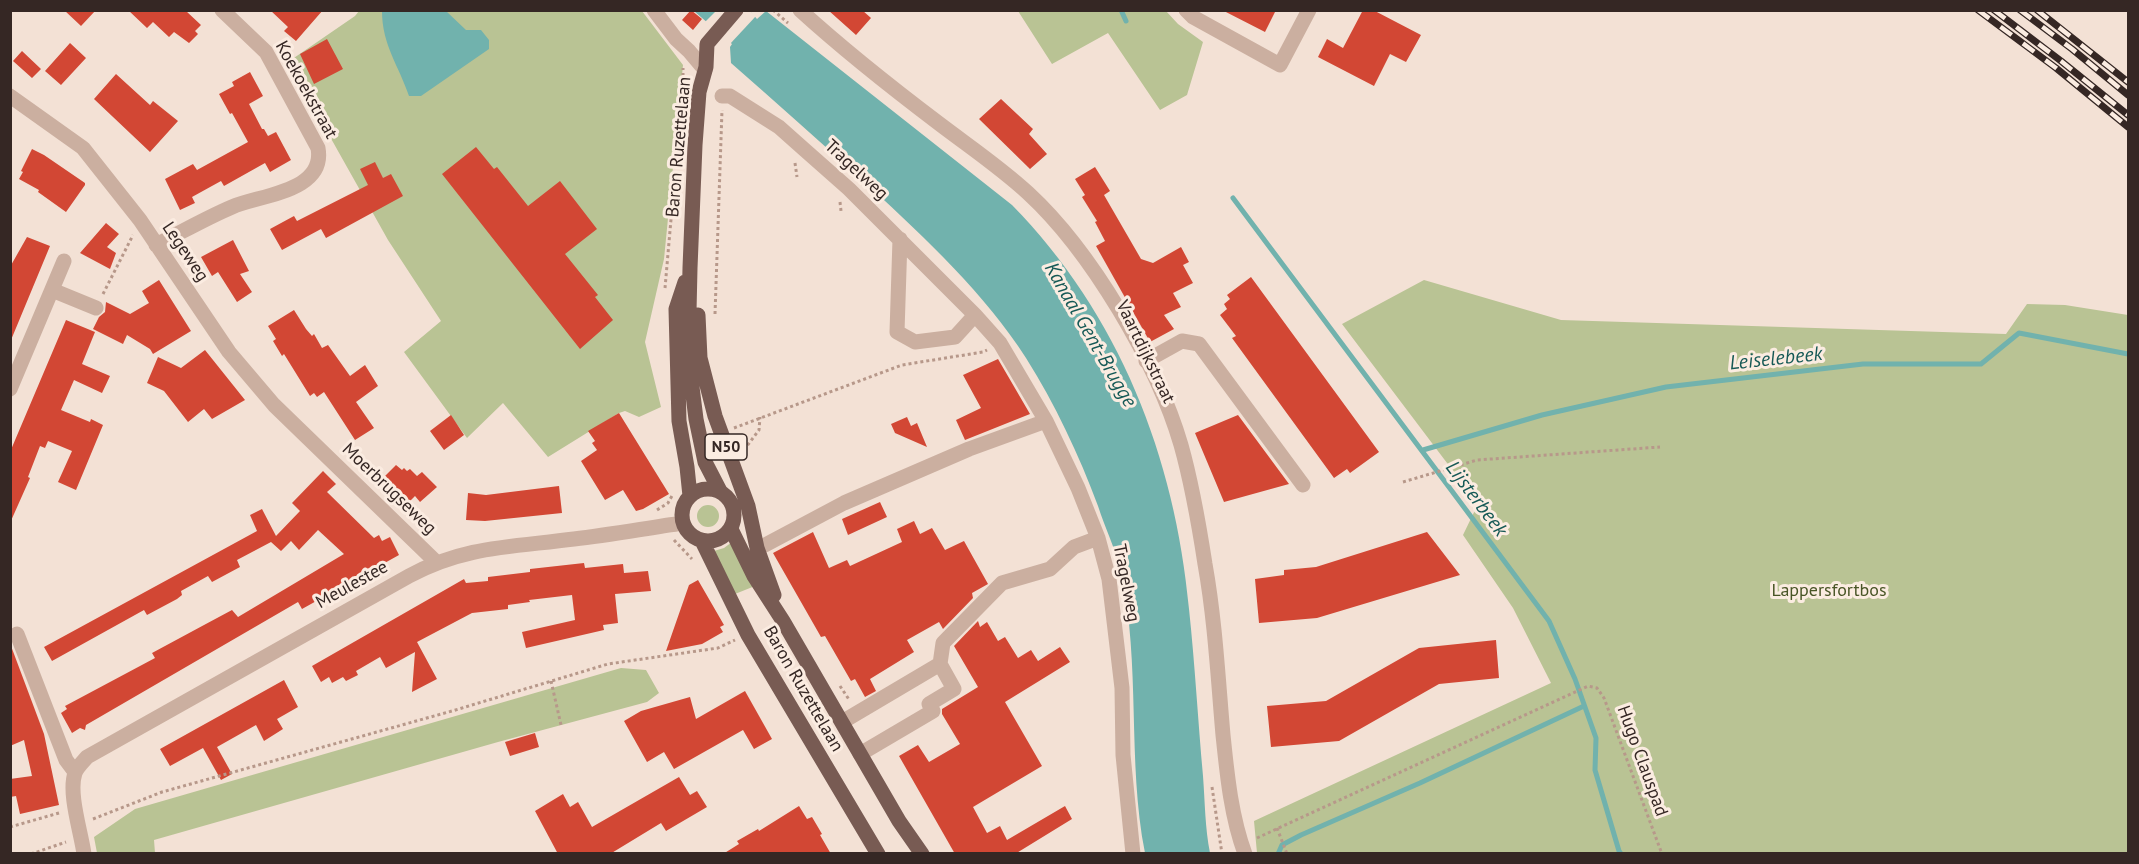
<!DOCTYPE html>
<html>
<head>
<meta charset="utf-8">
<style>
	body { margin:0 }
	#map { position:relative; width:2139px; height:864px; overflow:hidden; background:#f3e1d5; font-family:"PT Sans",sans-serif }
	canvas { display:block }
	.frame { position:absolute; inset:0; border:12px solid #352724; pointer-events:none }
</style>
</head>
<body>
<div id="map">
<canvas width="2139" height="864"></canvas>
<div class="frame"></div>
</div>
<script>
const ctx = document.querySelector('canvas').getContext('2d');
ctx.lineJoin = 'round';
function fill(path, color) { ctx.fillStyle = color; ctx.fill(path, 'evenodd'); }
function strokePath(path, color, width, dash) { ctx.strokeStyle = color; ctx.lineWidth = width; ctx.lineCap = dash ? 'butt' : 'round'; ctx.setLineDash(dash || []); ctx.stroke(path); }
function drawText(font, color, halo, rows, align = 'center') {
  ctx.font = font + ' "PT Sans",sans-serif'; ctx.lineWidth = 6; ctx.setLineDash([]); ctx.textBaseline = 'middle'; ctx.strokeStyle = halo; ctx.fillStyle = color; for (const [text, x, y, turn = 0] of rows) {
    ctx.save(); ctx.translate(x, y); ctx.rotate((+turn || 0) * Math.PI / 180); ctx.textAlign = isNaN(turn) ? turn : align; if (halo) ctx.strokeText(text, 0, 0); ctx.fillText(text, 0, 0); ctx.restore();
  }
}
const green = new Path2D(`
	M359,11H642L683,65L664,259L645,342L661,407L639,417L625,411L619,413L548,457L503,403L467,438L404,352L441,321L388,240L288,62L355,16Z
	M1018,11H1166L1178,24L1203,42L1187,95L1160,110L1108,33L1052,64Z
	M1424,280L1561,320L2006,334L2027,304L2065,305L2128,315V853H1257L1254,821L1551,683L1513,608L1463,535L1478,504L1342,324Z
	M697 516a11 11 0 1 1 22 0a11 11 0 1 1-22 0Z
	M732,542L755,586L735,594L714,551L724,548Z
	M621,668L646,670L659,693L647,702L498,742L154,840L155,853H97L94,837L135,809Z`);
const water = new Path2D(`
	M382,11H446L466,30H481L489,40V49L421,96H409C399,66 382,45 382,11Z
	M694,11H750L757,19L766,11L1012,205C1119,314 1175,457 1189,609C1195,665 1198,721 1203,776C1205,802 1205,828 1210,853H1145C1127,761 1141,665 1121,572C1116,550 1105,528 1098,506C1079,455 1055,404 1026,358C985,294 927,240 871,188C825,146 778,104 731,63L730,47L732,44Z`);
const pier = new Path2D(`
	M716,11H750L756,16L730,44L705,22Z`);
const stream = new Path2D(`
	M1121,10L1126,21
	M1233,198L1549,621L1575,679L1596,738L1595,770L1619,851L1621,854
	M1423,450L1542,415L1666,387L1863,364H1981L2019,333L2128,354
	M1278,854L1282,845L1301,835L1420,783L1584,706`);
const building = new Path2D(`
	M64,10H96L81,26Z
	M128,10L186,11L201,25L195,31L198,34L189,43L174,32L169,37L153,22L147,28Z
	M270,10H323L296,41L284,31L288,27Z
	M691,10L702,19L693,30L682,20Z
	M828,10H862L871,18L856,35Z
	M1222,10H1276L1265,32Z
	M1363,10H1373L1421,35L1406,62L1390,54L1374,86L1318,57L1327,39L1343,48Z
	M327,39L343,69L314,84L300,54Z
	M70,43L86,58L61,85L45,71Z
	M22,51L41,69L32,78L13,61Z
	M250,72L263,96L249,104L262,129H264L268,136L276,132L291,160L270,172L265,163L224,186L221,181L192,197L195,203L180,210L165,179L193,164L197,170L248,142L232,113L230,114L219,94L234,86L232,82Z
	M116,74L150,105L153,101L178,121L150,152L94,99Z
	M1001,99L1033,129L1029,134L1047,154L1030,169L979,119Z
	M476,147L494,169L497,167L528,206L560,181L597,229L565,254L598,295L595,297L613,320L580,349L442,174Z
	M32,149L44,155L85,183V185L66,212L38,192L39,190L19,179L23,172L21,171Z
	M375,162L383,178L391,174L403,196L326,238L321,229L282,250L270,229L294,216L297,221L368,185L360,169Z
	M1095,167L1110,191L1104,195L1141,259L1153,263L1181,247L1189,262L1183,265L1193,283L1173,293L1181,307L1164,315L1174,329L1150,342L1096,246L1105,241L1095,222L1097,221L1082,197L1085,195L1075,179Z
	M106,223L119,234L107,247L116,253L110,269L80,253Z
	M27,237L50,246L11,340L10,267Z
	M233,240L249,271L240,274L252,292L237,302L218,272L212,276L201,257Z
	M1251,277L1379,452L1350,473L1347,469L1334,478L1232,338L1236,336L1220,315L1227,309L1224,304L1230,299L1227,295Z
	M159,280L191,331L153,354L150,349L127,335L123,344L93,329L99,317L105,312L106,302L130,314L149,303L142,291Z
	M294,310L306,329L312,336L314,334L322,348L328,345L350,376L365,365L378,386L356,402L374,428L355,440L324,392L317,397L314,393L310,396L284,354L282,356L273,341L276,339L268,326Z
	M66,320L95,332L82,364L110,376L102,393L74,380L61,410L90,422L91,419L103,425L76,490L58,482L72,451L48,441L45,448L40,446L28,477L30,478L10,523V452Z
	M205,350L245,400L212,419L204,409L188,422L164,391L147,383L158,357L181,368Z
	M998,359L1030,414L965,440L956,420L981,408L963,375Z
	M619,413L669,494L643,509L636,511L623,490L605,500L581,461L597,450L592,443L595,441L588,431Z
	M451,415L464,435L444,450L430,431Z
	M1238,415L1289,484L1224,502L1195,433Z
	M907,417L911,426L917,423L927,447L895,433L891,424Z
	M396,465L402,470L404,468L407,471L410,469L417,476L422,472L437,487L420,502L415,496L408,503L383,478Z
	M323,471L336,484L327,492L374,538L379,535L382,541L390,537L399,555L302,609L298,602L86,725L85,730L80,728L72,733L61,713L67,709L65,706L155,658L152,653L204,625L232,610L238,617L344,554L318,530L299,550L291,541L281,551L271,542L237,560L240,567L212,582L208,576L181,591L182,595L177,599L147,615L144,610L52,661L44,647L257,531L250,515L262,509L276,536L300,511L292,503Z
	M559,486L562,513L485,521L466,520L468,493L486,495Z
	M880,502L887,517L848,535L842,519Z
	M914,521L920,534L932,528L945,550L964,541L988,584L972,593L973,598L943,629L939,622L907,640L914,652L870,679L876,691L865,697L855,679L851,681L825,636L821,637L773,553L813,532L829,568L847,560L850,566L902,542L897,529Z
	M1427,532L1460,575L1317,618L1259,623L1255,579L1284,575V570L1316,567Z
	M584,563L585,568L623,564L624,573L648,571L651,591L615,594L618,623L603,625L604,630L526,648L522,632L575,620L572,595L529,600L530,602L508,605V609L472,613L417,642L437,679L412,692L415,652L386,668L380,657L356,671L358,675L346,681L343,677L332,683L329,677L321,682L312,666L464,579L466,583L488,581V577L530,572V569Z
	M698,580L724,625L720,627L723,632L702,644L666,651L689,585Z
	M978,621L980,627L987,622L998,641L1005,637L1018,658L1031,650L1038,661L1060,647L1070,662L1005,702L1042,766L973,807L987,833L1000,826L1007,840L1065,806L1072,819L1015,854H955L899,756L918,745L929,762L960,744L942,714V709L978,687L954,646Z
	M1496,640L1499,678L1439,684L1339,741L1271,747L1267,706L1326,701L1419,648Z
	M11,646L44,734L59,805L20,814L16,796L10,797V779L32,776L24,740L10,746Z
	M284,680L298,707L277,719L283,729L264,741L256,725L217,747L232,774L221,780L203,748L170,766L160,749Z
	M745,691L772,739L754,749L743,730L674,769L664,752L647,762L624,721L641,711L690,697L696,719Z
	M535,733L539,747L510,756L505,742Z
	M679,777L690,795L697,791L707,807L666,831L661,823L610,854H558L535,811L563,794L570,807L578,802L592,827Z
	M799,806L807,819L812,817L822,834L820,835L831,854H723L739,844L737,841L758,829L759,831Z`);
const path = new Path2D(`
	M773,10L788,23
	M683,88V68
	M795,163L797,177
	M840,202L841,211
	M665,288L677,151
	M103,294L133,235
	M715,314L722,110
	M734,428L902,365L983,352L987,350
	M744,450L759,430L760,417
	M1403,482L1477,460L1660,447
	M657,510L668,503L673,494
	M674,540L692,559
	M551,681L561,725
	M840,686L850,701
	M1212,787L1222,854
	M93,819L162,792L452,711L608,664L718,648L735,640
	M10,827L59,813
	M1277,828L1287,854
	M1257,838L1588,686L1597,688L1604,698L1662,854
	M31,854L66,842`);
const minor = new Path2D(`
	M654,10L676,39L689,51L705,70
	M800,10C845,51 892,88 941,125C970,147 1001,168 1028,193C1091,251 1157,363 1181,445C1192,484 1199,525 1205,564C1215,620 1218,678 1223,735C1227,774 1231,816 1245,854
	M1186,10L1193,17L1280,65L1309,10
	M10,96L83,148L140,220L229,352L274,405L436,562
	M722,96H730L779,127L806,151L849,189L975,315L1000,343L1046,421L1078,488L1098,538L1109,579L1122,688L1123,755L1133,854
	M900,239L897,332L915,342L955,337L975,315
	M156,245C182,232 206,218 232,207C259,195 326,192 318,148L266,52L222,10
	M52,290L96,308
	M1146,361L1182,341L1199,344L1303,485
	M10,389L64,261
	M765,545L844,503L969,449L1046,421
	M17,634L66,760L75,772
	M842,722L940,664
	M860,754L933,711L929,704L954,689L940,664L943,643L1002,583L1050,569L1074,547L1098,538
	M84,854C81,832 68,793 75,773C77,767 83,762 87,757L409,576C464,546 513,547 574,539C610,535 647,528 683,523`);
const major = new Path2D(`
	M685,282L676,309L679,421L687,467L690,496
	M698,315L700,358L715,416L748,506L757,548L774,595
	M682 515a26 26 0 1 1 52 0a26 26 0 1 1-52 0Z
	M720,491L705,462L696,419L688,355L690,268L695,145L699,92L706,67L707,44L736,10
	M731,529L754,576L783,621L899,821L922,854
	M702,541L748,635L878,854`);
const rail = new Path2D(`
	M1978,10L2056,68L2128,127
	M1994,10L2061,61L2128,115
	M2020,10L2072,49L2128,95
	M2037,10L2128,82`);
const shields = [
	[726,447,42]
];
const shieldNames = [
	["N50",726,447]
];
const streetNames = [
	["Koekoekstraat",306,90,61],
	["Baron Ruzettelaan",679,147,-85],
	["Tragelweg",856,170,43],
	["Legeweg",185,252,56],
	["Vaartdijkstraat",1145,352,64],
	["Moerbrugseweg",389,489,44],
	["Tragelweg",1126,583,79],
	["Meulestee",352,585,-29],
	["Baron Ruzettelaan",803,689,60],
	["Hugo Clauspad",1642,761,70]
];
const parkNames = [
	["Lappersfortbos",1829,591]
];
const waterNames = [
	["Kanaal Gent-Brugge",1090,335,60],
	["Leiselebeek",1776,359,-6],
	["Lijsterbeek",1476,499,53]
];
fill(green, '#b9c394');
fill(water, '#71b2ad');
fill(pier, '#f3e1d5');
strokePath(stream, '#71b2ad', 5);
fill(building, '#d24734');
strokePath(path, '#b7988a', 3, [3, 3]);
strokePath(minor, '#cbafa0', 15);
strokePath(major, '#785b53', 15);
strokePath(rail, '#352724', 7);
strokePath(rail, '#fbece1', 4.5, [14]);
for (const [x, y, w] of shields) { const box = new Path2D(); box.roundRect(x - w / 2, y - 13, w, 26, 4.5); ctx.fillStyle = '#fbece1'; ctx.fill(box); strokePath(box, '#352724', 1.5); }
drawText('bold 16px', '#352724', null, shieldNames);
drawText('18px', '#352724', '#fbece1', streetNames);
drawText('18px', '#495526', '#fbece1', parkNames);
drawText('italic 20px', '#165956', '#fbece1', waterNames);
</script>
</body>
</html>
